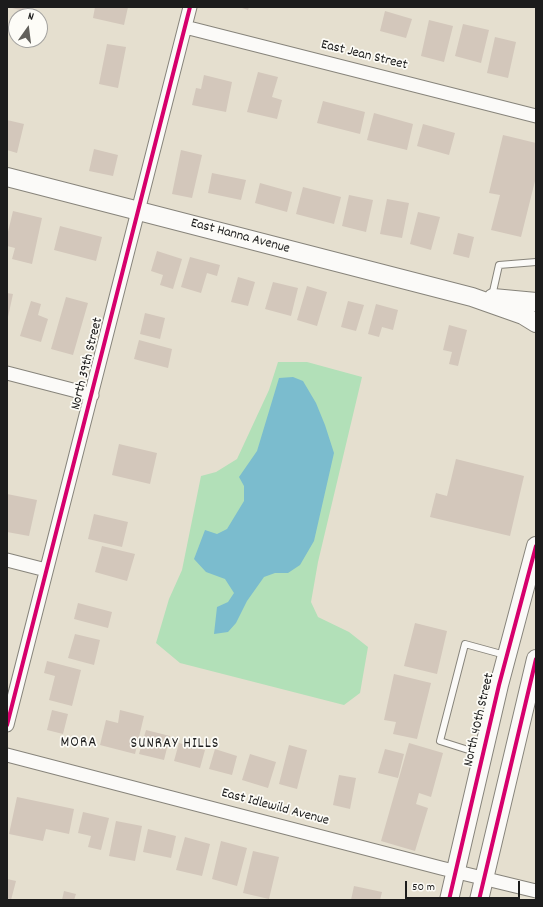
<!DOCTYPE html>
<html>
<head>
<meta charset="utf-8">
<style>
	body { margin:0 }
	#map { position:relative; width:543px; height:907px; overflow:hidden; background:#e5dfcf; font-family:Dekko,sans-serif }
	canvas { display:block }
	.frame { position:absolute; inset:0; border:8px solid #1c1c1c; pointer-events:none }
	.north { position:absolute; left:8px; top:8px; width:40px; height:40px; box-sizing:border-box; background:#fdfcf7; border:1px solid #a3a29f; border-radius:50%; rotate:14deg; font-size:11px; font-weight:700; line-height:16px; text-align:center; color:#1c1c1c }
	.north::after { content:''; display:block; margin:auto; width:14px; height:18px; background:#62605b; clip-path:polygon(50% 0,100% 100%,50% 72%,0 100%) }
	.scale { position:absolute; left:405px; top:881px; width:115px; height:18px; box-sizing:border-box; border:2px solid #1c1c1c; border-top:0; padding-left:5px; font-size:12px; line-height:14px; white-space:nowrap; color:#1c1c1c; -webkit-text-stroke:3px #fdfcf7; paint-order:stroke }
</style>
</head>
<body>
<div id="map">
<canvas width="543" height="907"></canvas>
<div class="frame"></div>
<div class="north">N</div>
<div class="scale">50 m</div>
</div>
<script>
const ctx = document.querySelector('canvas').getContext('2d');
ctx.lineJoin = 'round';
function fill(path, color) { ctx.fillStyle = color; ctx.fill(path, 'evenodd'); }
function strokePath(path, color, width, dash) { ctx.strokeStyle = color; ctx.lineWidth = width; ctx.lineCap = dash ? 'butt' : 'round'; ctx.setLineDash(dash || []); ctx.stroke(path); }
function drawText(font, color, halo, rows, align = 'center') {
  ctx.font = font + ' Dekko,sans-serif'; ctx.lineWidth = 3.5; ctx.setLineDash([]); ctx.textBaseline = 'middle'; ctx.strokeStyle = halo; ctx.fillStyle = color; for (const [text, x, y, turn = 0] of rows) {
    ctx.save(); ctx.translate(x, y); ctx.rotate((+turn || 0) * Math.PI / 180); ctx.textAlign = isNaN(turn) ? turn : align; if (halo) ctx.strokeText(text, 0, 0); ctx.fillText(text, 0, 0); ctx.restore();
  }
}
const green = new Path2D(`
	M278,362H307L362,377L318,562L311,602L318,617L349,632L368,647L360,693L344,705L180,663L156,643L169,599L182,570L201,476L216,472L237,459L269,390Z`);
const water = new Path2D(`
	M293,377L303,381L316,403L325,425L334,453L314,541L300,565L288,573H275L264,577L247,601L236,623L228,632L214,634L217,607L228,602L234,593L225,579L206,572L194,559L205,530L217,534L227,529L244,501V486L239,477L257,451L279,378Z`);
const building = new Path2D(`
	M8,7H29L28,12Z
	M95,7H128L124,25L93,18Z
	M239,7H249L248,10Z
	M385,11L412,19L406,38L380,31Z
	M429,20L453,26L444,62L421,56Z
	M463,24L489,30L481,63L455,56Z
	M495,37L516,42L508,78L487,73Z
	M107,44L126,47L118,88L99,84Z
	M258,72L278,77L272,97L282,100L277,119L247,112Z
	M204,75L232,82L226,112L192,105L196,88L201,89Z
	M323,101L365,112L360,134L317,123Z
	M374,113L413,124L407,150L367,140Z
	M7,120L24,124L17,153L7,150Z
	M423,124L455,133L449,155L417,146Z
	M503,135L536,143V177L521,237L491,230L500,195L489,193Z
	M94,149L118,155L113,176L89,171Z
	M181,150L202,155L192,198L172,194Z
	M212,173L246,180L241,200L208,193Z
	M260,183L292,192L287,212L255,203Z
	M303,187L341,197L334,224L296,214Z
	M349,195L373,200L366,232L342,226Z
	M387,199L409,203L402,238L380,234Z
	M13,211L42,218L32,264L12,259L15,248L7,246V236Z
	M418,212L440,217L431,250L410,244Z
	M60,226L102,237L96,261L54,250Z
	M458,233L474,237L469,258L453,254Z
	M157,251L182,259L173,289L160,285L163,275L151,271Z
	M190,257L220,265L217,276L207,273L201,293L181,287Z
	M238,277L255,282L248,306L231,302Z
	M273,282L298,288L291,316L265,309Z
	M307,286L327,292L317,326L297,320Z
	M7,293L13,294L8,317H7Z
	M66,297L88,303L73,355L51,349Z
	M31,301L41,304L38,315L48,319L41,342L20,336Z
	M348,301L364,305L356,331L341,327Z
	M376,304L398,310L393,330L382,327L379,337L368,334Z
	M145,313L165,318L160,339L140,334Z
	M449,325L467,330L458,366L449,364L452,352L443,350Z
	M139,340L172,349L168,368L134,359Z
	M119,444L157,453L150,484L112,475Z
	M456,459L524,476L510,536L430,517L436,493L447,496Z
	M7,494L37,500L29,536L7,532Z
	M94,514L128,522L122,547L88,539Z
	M102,546L135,554L127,581L95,572Z
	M78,603L112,612L108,628L74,619Z
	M415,623L447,631L437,674L404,666Z
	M75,634L100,640L94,665L68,658Z
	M47,661L81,670L72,706L49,700L55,676L44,673Z
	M394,674L431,683L417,739L393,734L396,722L384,720Z
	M52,710L68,714L63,734L47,730Z
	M120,710L144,716L135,754L100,745L106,720L118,723Z
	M146,730L170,736L164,760L139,754Z
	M179,743L205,750L200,768L174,761Z
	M409,743L443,753L431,797L419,793L416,804L428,808L415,851L381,841Z
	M289,745L307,750L297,789L279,784Z
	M215,749L237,756L232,775L209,769Z
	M385,749L404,754L398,778L378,773Z
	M250,754L276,762L268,788L242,780Z
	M339,775L356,778L350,809L333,805Z
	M17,797L74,809L69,834L46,829L43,841L9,834Z
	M83,812L109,818L101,850L88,847L91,836L78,833Z
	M116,821L142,826L135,861L109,856Z
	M148,829L176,836L171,858L143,852Z
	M185,837L210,844L202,876L176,870Z
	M221,841L247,848L237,886L212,879Z
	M253,851L279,857L269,899L243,893Z
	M7,879L16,881L11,900H7Z
	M354,886L382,892L380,900H351Z
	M64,891L76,894L74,900H62Z`);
const lane = new Path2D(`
	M492,296L499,265L536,262
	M481,754L440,741L465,644L505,655`);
const street = new Path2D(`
	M185,27L536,116
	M7,373L92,395
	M7,560L46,570
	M7,725L190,7
	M7,755L441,868L536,891`);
const secondary = new Path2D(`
	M7,177L472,297L523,315L536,323
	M493,298L536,302
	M449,900L499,685L536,546
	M479,900L536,659`);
const cycleway = new Path2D(`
	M7,725L190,7
	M449,900L499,685L536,546
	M479,900L536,659`);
const streetNames = [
	["East Jean Street",364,56,14],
	["East Hanna Avenue",240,237,15],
	["North 39th Street",88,364,-76],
	["North 40th Street",480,720,-77],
	["East Idlewild Avenue",275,808,15]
];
const neighbourhoodNames = [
	["MORA",79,744],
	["SUNRAY HILLS",175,745]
];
fill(green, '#b2e0b8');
fill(water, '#7bbcce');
fill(building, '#d3c7bb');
strokePath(lane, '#87847b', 8);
strokePath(street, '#87847b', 15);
strokePath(secondary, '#87847b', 20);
strokePath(lane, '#fbfaf8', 6);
strokePath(street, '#fbfaf8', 13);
strokePath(secondary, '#fbfaf8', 18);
strokePath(cycleway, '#d6006c', 4);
drawText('14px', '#1c1c1c', '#fdfcf7', streetNames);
ctx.letterSpacing = '1px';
drawText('15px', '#1c1c1c', '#fdfcf7', neighbourhoodNames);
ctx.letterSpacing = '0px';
</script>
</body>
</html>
